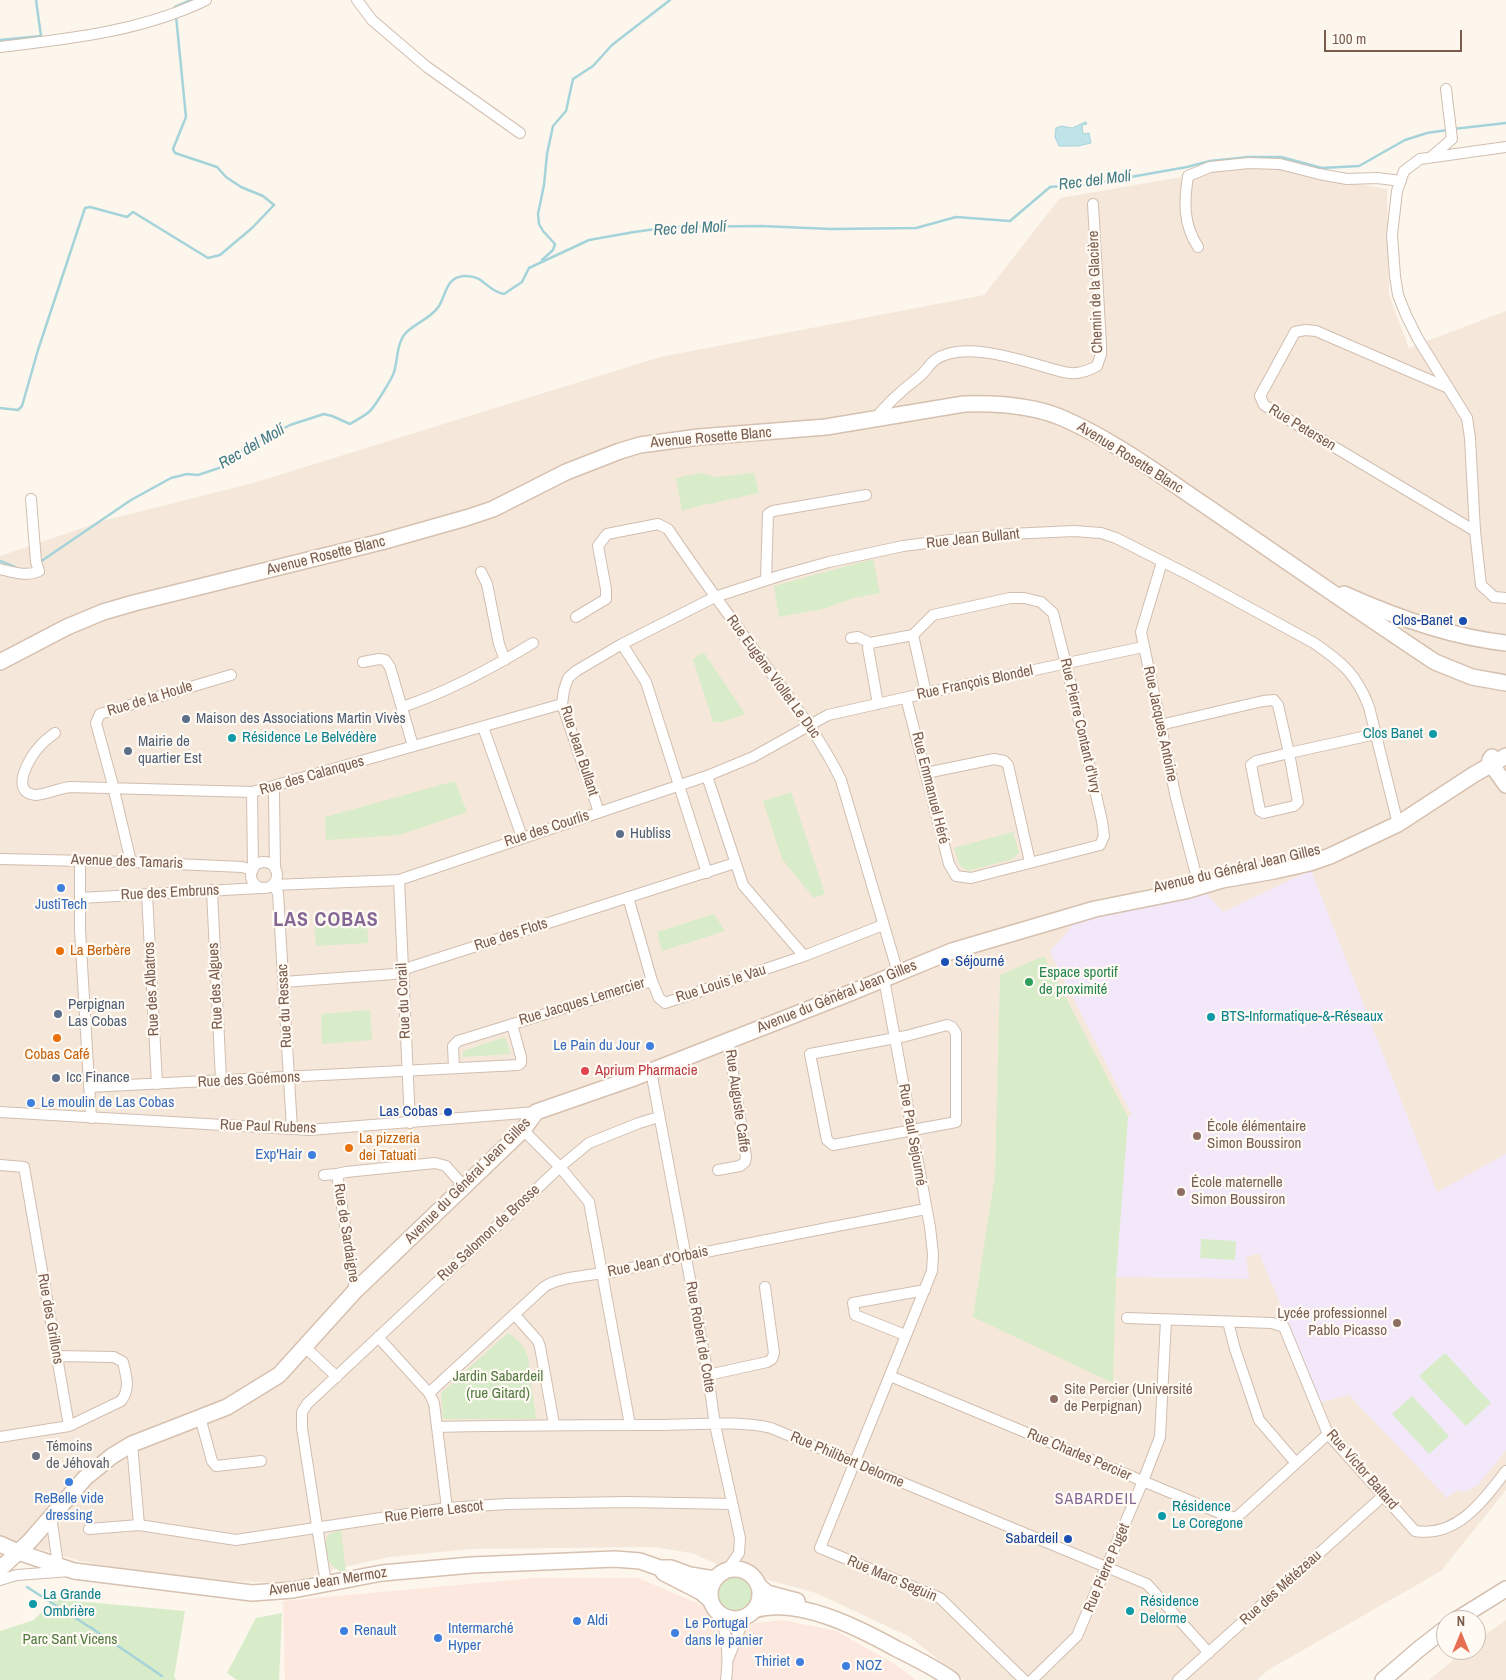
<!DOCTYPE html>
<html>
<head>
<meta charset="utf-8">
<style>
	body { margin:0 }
	#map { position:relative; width:1506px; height:1680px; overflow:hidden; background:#fdf6ec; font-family:"Archivo Narrow",sans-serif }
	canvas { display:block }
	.north { position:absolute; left:1436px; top:1610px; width:50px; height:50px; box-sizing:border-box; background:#fffaf3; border:1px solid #cabbb1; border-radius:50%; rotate:0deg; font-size:14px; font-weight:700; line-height:20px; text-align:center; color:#7a5c4d }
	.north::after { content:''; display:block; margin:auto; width:18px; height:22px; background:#e76f51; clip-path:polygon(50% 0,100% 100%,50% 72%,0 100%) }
	.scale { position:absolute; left:1324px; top:30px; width:138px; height:22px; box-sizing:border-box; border:2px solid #7a5c4d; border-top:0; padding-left:6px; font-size:15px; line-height:18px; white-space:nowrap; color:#7a5c4d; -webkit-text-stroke:4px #fffaf3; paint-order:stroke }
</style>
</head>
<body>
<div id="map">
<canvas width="1506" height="1680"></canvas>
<div class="north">N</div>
<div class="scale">100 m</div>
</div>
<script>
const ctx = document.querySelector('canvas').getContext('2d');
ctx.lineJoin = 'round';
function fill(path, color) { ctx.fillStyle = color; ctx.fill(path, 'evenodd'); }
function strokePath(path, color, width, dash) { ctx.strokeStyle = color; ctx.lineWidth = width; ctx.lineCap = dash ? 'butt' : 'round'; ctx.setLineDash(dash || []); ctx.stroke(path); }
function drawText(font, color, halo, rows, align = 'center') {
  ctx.font = font + ' "Archivo Narrow",sans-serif'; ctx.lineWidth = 4.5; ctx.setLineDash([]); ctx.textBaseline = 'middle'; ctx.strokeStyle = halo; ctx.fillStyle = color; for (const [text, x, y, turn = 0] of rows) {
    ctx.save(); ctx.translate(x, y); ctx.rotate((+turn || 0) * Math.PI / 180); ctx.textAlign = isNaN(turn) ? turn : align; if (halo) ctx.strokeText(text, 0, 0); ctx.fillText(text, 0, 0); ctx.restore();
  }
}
const residential = new Path2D(`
	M1277,166L1317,177L1387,189L1389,295L1409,348L1506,311V1490L1441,1571L1268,1670L1257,1680H964L910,1637L816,1593L728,1569L692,1553L652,1547L471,1549L389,1557L336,1569L292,1583L199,1580L127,1570L80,1561L17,1542L0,1559V556L106,520L253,483L660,357L984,295L1060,198L1234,168Z
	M1506,1620V1680H1429L1465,1650H1476V1641Z`);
const commercial = new Path2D(`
	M534,1578H638L697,1603L731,1626L783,1620L836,1631L895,1664L916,1680H285L283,1601Z`);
const education = new Path2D(`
	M1311,870L1437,1192L1506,1154V1450L1479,1484L1466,1492L1457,1490L1447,1498L1349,1395L1321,1402L1259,1253L1246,1257L1249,1279L1116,1277L1128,1117L1132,1115L1050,952L1080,916L1207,894L1223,912Z`);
const green = new Path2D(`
	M700,473L717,477L754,473L759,493L690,508L682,511L676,478Z
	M873,559L880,593L854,598L823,609L779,617L774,586Z
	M704,652V653L745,714L722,722H713L693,659Z
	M455,781L467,812L399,835L326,840L325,817Z
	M791,792L825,894L814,898L782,859L763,801Z
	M1013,832L1019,852L1013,859L968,871L960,866L954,848Z
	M367,914L368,943L316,946L314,918Z
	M714,914L725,931L662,951L657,932Z
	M1044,956L1128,1117L1116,1277L1113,1383L973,1317L995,1175L1000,975Z
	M370,1010L372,1040L322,1044L321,1014Z
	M505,1037L511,1054L463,1057V1051Z
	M1201,1239L1236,1241L1235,1260L1200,1258Z
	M508,1333C518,1340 524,1345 528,1357L536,1419H443L441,1393Z
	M1445,1353L1491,1403L1466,1426L1419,1376Z
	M1412,1396L1449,1436L1429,1454L1392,1414Z
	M341,1530L346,1572C328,1571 320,1548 329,1534Z
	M715 1593a20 20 0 1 1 40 0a20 20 0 1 1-40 0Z
	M53,1599L185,1611L174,1677L177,1680H0V1631L34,1620Z
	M282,1613L279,1680H237L227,1673L256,1618Z`);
const water = new Path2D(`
	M1086,122L1087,124L1082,125L1083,134L1089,133L1091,143L1078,146H1059L1055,137L1056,128L1061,126L1072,128Z`);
const stream = new Path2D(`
	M176,10L175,7L191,0
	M0,40L41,36L36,0
	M1453,129L1506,123
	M542,260L553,250L555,244L543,231L539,224L538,214L544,185L547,154L553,126L566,111L573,79L593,66L612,45L670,0
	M0,408L18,410L22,406L38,350L85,208L90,207L127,217L133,212L208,258L220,255L252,228L274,205L263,196L241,187L226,177L217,167L175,153L173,149L186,117L176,16
	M0,561L15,567
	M40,562L131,500L171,478L187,474L198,475L222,467L244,449L290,425L324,414L332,416L350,424C356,420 365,416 370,411C375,406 392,379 394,372C398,360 396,346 404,335C412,324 430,320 439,306C446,295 446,277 464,276C485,275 486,291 504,294L522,282L529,268L589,240L634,232L671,227L761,226L831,229L916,228L956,217L1010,221L1050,187L1091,184L1187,167L1210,161L1249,157H1281L1322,168L1359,166L1405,140L1427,133L1447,130
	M27,1587L88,1626
	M90,1627L162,1676`);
const street = new Path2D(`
	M357,0L372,20L427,67L520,133
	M0,47C70,39 142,31 206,0
	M1506,147L1420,159L1404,171L1397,191L1392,235L1395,276L1398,295L1406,315L1418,339L1467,418L1470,438L1475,531L1481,585L1494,597L1506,598
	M1431,157L1452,139L1446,89
	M1198,247C1183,224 1184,202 1188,176L1210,167L1249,163L1280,164L1319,174L1347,179L1377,178L1401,181
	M1446,387L1316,331L1305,330L1295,332L1260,396L1264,405L1475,531
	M875,419C888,402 902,390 919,377C925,372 929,365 935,360C961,341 1014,358 1042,366C1065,373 1075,378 1097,366L1101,354V345L1093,204
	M1162,562L1141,632L1176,798L1199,886
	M0,569C12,572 27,577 39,571L36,562L31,499
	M481,572L487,584L499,644L505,660
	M766,580L768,514L773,511L866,495
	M576,617L606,599V589L598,546L607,534L658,524L668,529C698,573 729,616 761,659C789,698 820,736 841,780L898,973
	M851,638L858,637L870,643
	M622,644L646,682L707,873
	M363,662L379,659L385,660L390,667L413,746
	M906,698L949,864L956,876L971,878L1100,845L1104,836L1102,821L1066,664L1053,613L1041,602L1024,598H1010L933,615L913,635
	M878,704L868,648L870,643L913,635L926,693
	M402,707C448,692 492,668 533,643
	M1160,725L1263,701L1274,700L1278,705L1289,753L1376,734
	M483,727L522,837
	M55,733C50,737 44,741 40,746C30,756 8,793 36,795C42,795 61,788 70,787L252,792L562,704
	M1289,753L1298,802L1294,806L1264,813L1260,811L1251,765L1256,761Z
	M926,773L994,759L1004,761L1008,765L1030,862
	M707,776L743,885L804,956
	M271,788L274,793L275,869
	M599,812L562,704L564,690L568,678L576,671L622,644L715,597L782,575L829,562L903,546L967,538L1010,534L1074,531L1101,533L1116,538L1193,577L1314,643C1342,662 1357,675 1369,707L1398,824
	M0,859L131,862L242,867L253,870L252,792
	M80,861V930L91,1118
	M131,862L111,778L96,723L100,714L231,675
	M251 875a13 13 0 1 1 26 0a13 13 0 1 1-26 0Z
	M399,880L410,1123
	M212,890L221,1081
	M147,894L157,1084
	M628,897L652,981L659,998L665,1003L804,956L883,925
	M80,898L260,888
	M884,979L930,1227L933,1254L932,1271L820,1548L940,1598L1024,1680
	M283,982L394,974L411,967L735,863
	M947,1025L952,1027L956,1033V1122L833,1145L827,1140L810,1054L906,1036Z
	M454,1068L453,1046L458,1041L652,981
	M652,1071L653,1082L708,1375L715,1425L740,1538L739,1553L728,1569
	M89,1087L518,1065L521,1063V1057L512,1024
	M0,1112L309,1130L536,1112
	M292,1129L278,893L273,885L399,880L707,776L753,757L828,715L926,693L1143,647
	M523,1130L560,1167L589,1202L630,1425
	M0,1165L24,1167L69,1426L0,1437
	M718,1170L740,1166L745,1162L746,1157L728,1040
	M324,1175L337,1174
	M355,1291L337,1174L346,1172L435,1163L446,1166L465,1188
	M514,1314L538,1341L540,1347L554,1424
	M1127,1318L1272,1323L1284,1327L1328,1434L1415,1531C1457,1538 1484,1500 1506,1471
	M1228,1322L1235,1349L1259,1420L1296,1463
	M905,1335L855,1315L853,1303L925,1290
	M378,1337L429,1393L434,1403L447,1508
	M304,1346L337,1377
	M57,1356L114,1357L123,1362C126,1376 131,1388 121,1401L69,1426
	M708,1375L767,1362L772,1359L774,1353L765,1287
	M890,1376L1222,1514L1236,1518L1328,1434
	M429,1393L544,1287C560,1276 597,1275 617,1271C720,1248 823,1229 926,1209
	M200,1417L212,1461L216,1466L261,1461
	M437,1427C511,1425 584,1425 658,1425C693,1425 738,1420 771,1428L1147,1584L1209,1653
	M132,1444L139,1525
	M51,1516L58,1565
	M89,1529L139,1525L236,1540L447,1508L506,1504L627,1502L732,1504
	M0,1580L17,1575L70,1571
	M326,1584L302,1428V1412L307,1404L560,1167L589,1143L639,1123L659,1117
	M720,1615C728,1636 729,1657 726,1680
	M729,1657L741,1626L747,1616
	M1032,1680L1077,1636L1143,1481L1160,1437L1166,1320
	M1178,1680L1383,1496`);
const secondary = new Path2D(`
	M1344,594C1395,617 1450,637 1506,643
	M0,662L67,627L103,612L134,603L381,542L466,518L493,509L566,472L620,451L640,445L699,437L826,427L964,404C996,403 1030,405 1060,417C1112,439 1160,475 1206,506C1282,558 1358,611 1435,662L1472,677L1506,683
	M1492,757L1490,760L1492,765L1506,785
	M0,1544L18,1552L74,1571L252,1593L293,1590L382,1573L472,1565L615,1559L640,1561L660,1568H671L690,1575L714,1579
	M710 1594a25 25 0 1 1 50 0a25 25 0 1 1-50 0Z
	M0,1569L30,1541L85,1478L112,1456L132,1444L227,1407L279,1375L355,1291L523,1130L536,1112L631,1079L850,993L952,951L1095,909L1185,891L1222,880L1274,871L1310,863L1330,856L1398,824L1473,775L1506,756
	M661,1569L664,1573L701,1592L710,1600
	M759,1586L767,1593L797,1601
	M754,1610C798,1597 857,1627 895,1648C915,1658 934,1667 952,1680
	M1456,1620L1506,1589
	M1383,1680L1419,1649L1446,1628`);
const markers = [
	[1463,621,5,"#1a4fb4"],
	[186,719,5,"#5c6f8a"],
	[1433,734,5,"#0f9aa8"],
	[232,738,5,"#0f9aa8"],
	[128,751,5,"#5c6f8a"],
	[620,834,5,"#5c6f8a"],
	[61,888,5,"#3f7fe0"],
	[60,951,5,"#e8710a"],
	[945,962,5,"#1a4fb4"],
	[1029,982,5,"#2e9e5b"],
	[58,1014,5,"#5c6f8a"],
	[1211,1017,5,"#0f9aa8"],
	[57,1038,5,"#e8710a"],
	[650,1046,5,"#3f7fe0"],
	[585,1071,5,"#e0444e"],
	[56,1078,5,"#5c6f8a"],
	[31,1103,5,"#3f7fe0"],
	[448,1112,5,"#1a4fb4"],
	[1197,1136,5,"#8d6e63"],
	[349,1148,5,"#e8710a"],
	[312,1155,5,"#3f7fe0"],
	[1181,1192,5,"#8d6e63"],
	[1397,1323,5,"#8d6e63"],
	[1054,1399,5,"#8d6e63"],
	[36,1456,5,"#6b7280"],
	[69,1482,5,"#3f7fe0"],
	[1162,1516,5,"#0f9aa8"],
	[1068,1539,5,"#1a4fb4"],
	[33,1604,5,"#0f9aa8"],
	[1130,1611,5,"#0f9aa8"],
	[577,1621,5,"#3f7fe0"],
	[344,1631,5,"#3f7fe0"],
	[675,1633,5,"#3f7fe0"],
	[438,1638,5,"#3f7fe0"],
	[800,1662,5,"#3f7fe0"],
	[846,1666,5,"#3f7fe0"]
];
const streetNames = [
	["Chemin de la Glacière",1096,292,-92],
	["Rue Petersen",1302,428,31],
	["Avenue Rosette Blanc",711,438,-5],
	["Avenue Rosette Blanc",1130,458,32],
	["Rue Jean Bullant",973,539,-6],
	["Avenue Rosette Blanc",326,556,-14],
	["Rue Eugène Viollet Le Duc",773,677,54],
	["Rue François Blondel",975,683,-12],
	["Rue de la Houle",150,699,-17],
	["Rue Jacques Antoine",1160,724,78],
	["Rue Pierre Contant d'Ivry",1080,726,77],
	["Rue Jean Bullant",579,751,72],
	["Rue des Calanques",312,776,-16],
	["Rue Emmanuel Héré",930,788,76],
	["Rue des Courlis",547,829,-18],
	["Avenue des Tamaris",127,862,2],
	["Avenue du Général Jean Gilles",1237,869,-13],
	["Rue des Embruns",170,893,-3],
	["Rue des Flots",511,935,-18],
	["Rue Louis le Vau",721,984,-18],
	["Rue des Algues",216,986,-93],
	["Rue des Albatros",152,989,-93],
	["Avenue du Général Jean Gilles",837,997,-22],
	["Rue du Corail",404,1001,-93],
	["Rue Jacques Lemercier",582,1002,-17],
	["Rue du Ressac",285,1006,-93],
	["Rue des Goémons",249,1080,-3],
	["Rue Auguste Caffe",737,1101,82],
	["Rue Paul Rubens",268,1127,2],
	["Rue Paul Sejourné",912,1135,80],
	["Avenue du Général Jean Gilles",468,1181,-45],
	["Rue de Sardaigne",346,1233,81],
	["Rue Salomon de Brosse",489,1233,-43],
	["Rue Jean d'Orbais",658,1262,-12],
	["Rue des Grillons",50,1319,80],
	["Rue Robert de Cotte",700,1337,80],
	["Rue Charles Percier",1079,1455,23],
	["Rue Philibert Delorme",847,1460,23],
	["Rue Victor Baltard",1362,1470,49],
	["Rue Pierre Lescot",434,1512,-7],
	["Rue Pierre Puget",1107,1568,-67],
	["Rue Marc Seguin",892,1579,23],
	["Avenue Jean Mermoz",328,1582,-9],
	["Rue des Métézeau",1281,1588,-42]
];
const transitNames = [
	["Clos-Banet",1453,621],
	["Séjourné",955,962,"left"],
	["Las Cobas",438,1112],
	["Sabardeil",1058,1539]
];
const serviceNames = [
	["Maison des Associations Martin Vivès",196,719],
	["Mairie de",138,742],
	["quartier Est",138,759],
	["Hubliss",630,834],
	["Perpignan",68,1005],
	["Las Cobas",68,1022],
	["Icc Finance",66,1078]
];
const cultureNames = [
	["Clos Banet",1423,734,"right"],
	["Résidence Le Belvédère",242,738],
	["BTS-Informatique-&-Réseaux",1221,1017],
	["Résidence",1172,1507],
	["Le Coregone",1172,1524],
	["La Grande",43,1595],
	["Ombrière",43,1612],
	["Résidence",1140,1602],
	["Delorme",1140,1619]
];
const shopNames = [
	["JustiTech",61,905,"center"],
	["Le Pain du Jour",640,1046,"right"],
	["Le moulin de Las Cobas",41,1103],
	["Exp'Hair",302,1155,"right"],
	["ReBelle vide",69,1499,"center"],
	["dressing",69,1516,"center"],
	["Aldi",587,1621],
	["Le Portugal",685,1624],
	["dans le panier",685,1641],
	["Intermarché",448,1629],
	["Hyper",448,1646],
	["Renault",354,1631],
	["Thiriet",790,1662,"right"],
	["NOZ",856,1666]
];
const foodNames = [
	["La Berbère",70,951],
	["Cobas Café",57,1055,"center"],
	["La pizzeria",359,1139],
	["dei Tatuati",359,1156]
];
const leisureNames = [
	["Espace sportif",1039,973],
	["de proximité",1039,990]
];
const healthNames = [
	["Aprium Pharmacie",595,1071]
];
const educationNames = [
	["École élémentaire",1207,1127],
	["Simon Boussiron",1207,1144],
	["École maternelle",1191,1183],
	["Simon Boussiron",1191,1200],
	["Lycée professionnel",1387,1314,"right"],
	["Pablo Picasso",1387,1331,"right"],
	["Site Percier (Université",1064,1390],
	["de Perpignan)",1064,1407]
];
const parkNames = [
	["Jardin Sabardeil",498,1377],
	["(rue Gitard)",498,1394],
	["Parc Sant Vicens",70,1640]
];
const worshipNames = [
	["Témoins",46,1447],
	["de Jéhovah",46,1464]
];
const waterNames = [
	["Rec del Molí",1095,181,-7],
	["Rec del Molí",690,229,-3],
	["Rec del Molí",252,447,-30]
];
const neighbourhoodNames = [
	["SABARDEIL",1096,1500]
];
const districtNames = [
	["LAS COBAS",326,921]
];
fill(residential, '#f5e8da');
fill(commercial, '#fde8e0');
fill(education, '#f3e8fa');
fill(green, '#d8ecc9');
fill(water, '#bfe3e8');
strokePath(water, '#a5d3da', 1);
strokePath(stream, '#a5d3da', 2.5);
strokePath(street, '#d1beb0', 12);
strokePath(secondary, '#d6c0b0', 18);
strokePath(street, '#fff', 10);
strokePath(secondary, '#fff', 15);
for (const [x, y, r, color] of markers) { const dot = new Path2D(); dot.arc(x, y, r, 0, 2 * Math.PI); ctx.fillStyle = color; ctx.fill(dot); strokePath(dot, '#fffaf3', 2); }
drawText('15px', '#7a5c4d', '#fffaf3', streetNames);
drawText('15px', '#164399', '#fffaf3', transitNames, 'right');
drawText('15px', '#4e5e75', '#fffaf3', serviceNames, 'left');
drawText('15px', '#0d838f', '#fffaf3', cultureNames, 'left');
drawText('15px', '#366cbe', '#fffaf3', shopNames, 'left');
drawText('15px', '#c56008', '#fffaf3', foodNames, 'left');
drawText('15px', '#27864d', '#fffaf3', leisureNames, 'left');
drawText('15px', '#be3a42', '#fffaf3', healthNames, 'left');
drawText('15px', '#785e54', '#fffaf3', educationNames, 'left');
drawText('15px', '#537a41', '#fffaf3', parkNames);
drawText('15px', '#5b616d', '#fffaf3', worshipNames, 'left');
drawText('italic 16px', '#437c86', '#fffaf3', waterNames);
ctx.letterSpacing = '1px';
drawText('16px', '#846695', '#fffaf3', neighbourhoodNames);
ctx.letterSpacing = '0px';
ctx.letterSpacing = '1px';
drawText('bold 20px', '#846695', '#fffaf3', districtNames);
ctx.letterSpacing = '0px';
</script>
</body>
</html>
